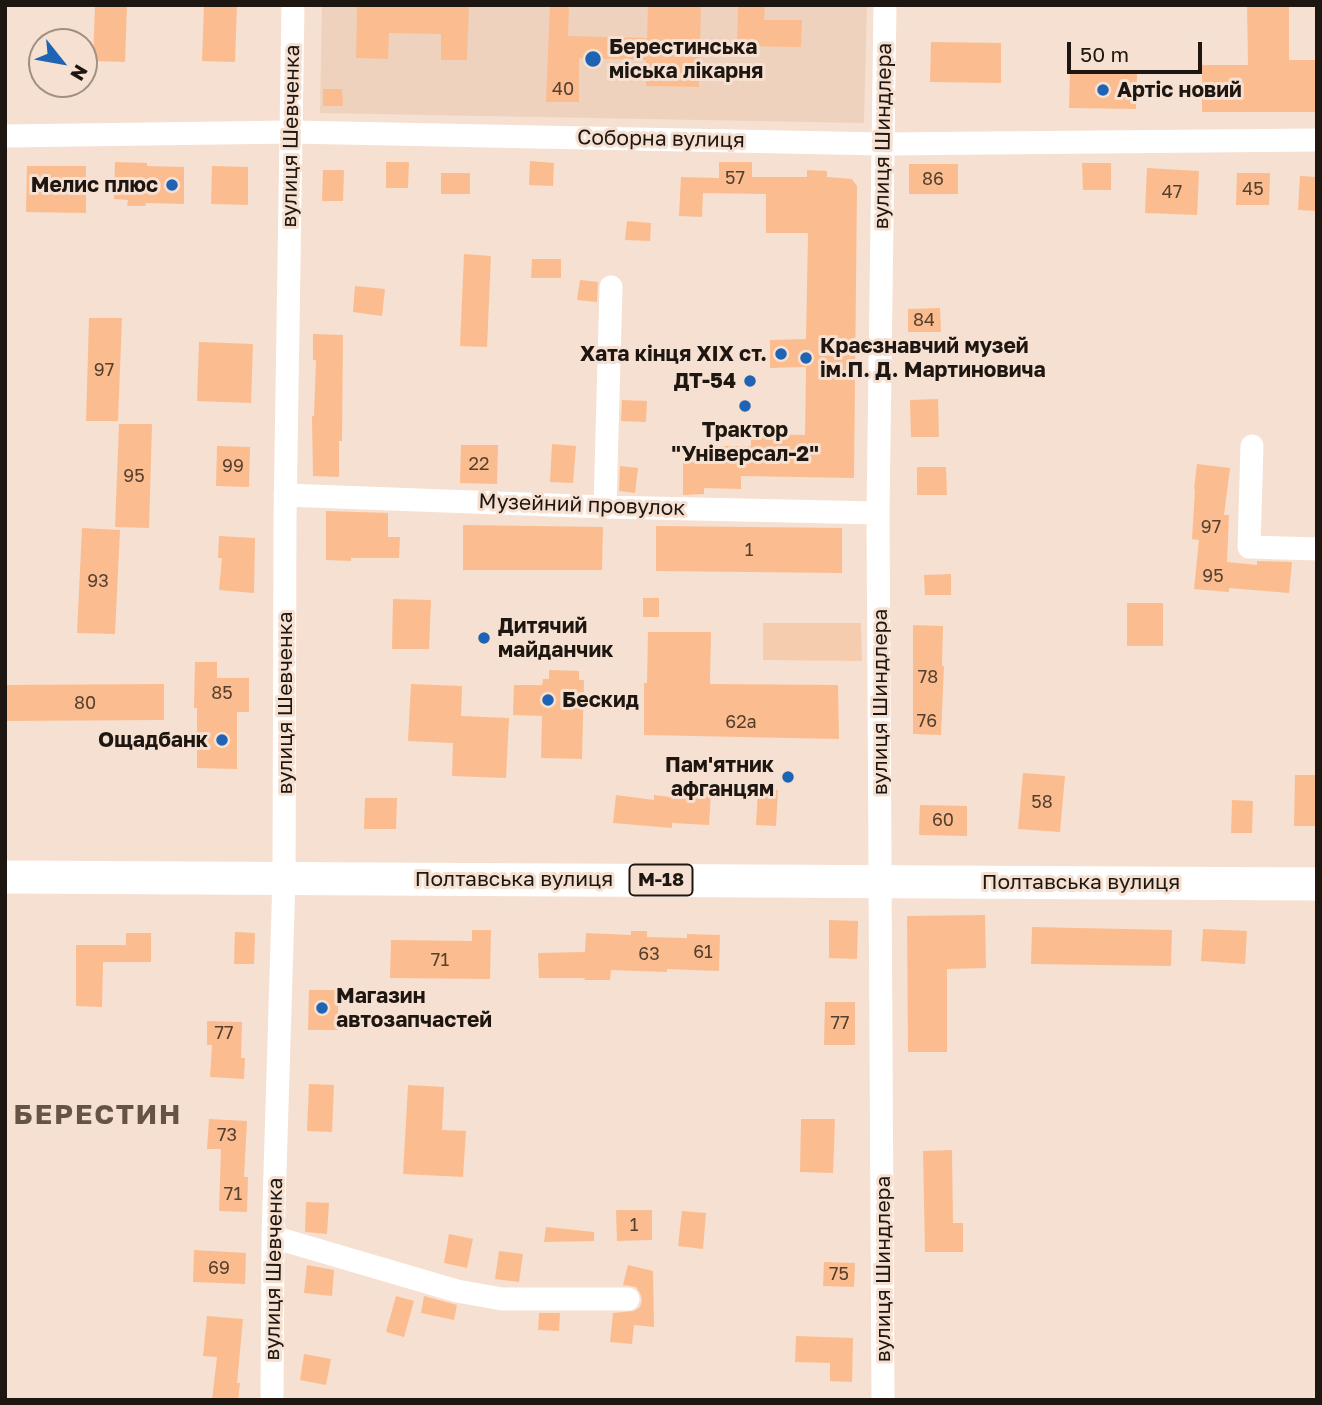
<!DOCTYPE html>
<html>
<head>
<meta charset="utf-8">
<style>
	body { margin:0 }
	#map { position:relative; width:1322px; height:1405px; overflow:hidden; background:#f6e0d1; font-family:"Golos Text",sans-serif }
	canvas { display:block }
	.frame { position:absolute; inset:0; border:7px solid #1e1711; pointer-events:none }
	.north { position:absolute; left:28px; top:28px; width:70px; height:70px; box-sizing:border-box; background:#f6e0d1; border:2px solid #a09084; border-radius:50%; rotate:121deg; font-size:19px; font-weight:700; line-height:28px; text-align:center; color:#1e1711 }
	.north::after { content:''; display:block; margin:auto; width:24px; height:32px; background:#1f63b4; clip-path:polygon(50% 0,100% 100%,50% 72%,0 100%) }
	.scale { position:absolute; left:1067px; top:42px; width:135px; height:32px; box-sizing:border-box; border:4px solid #1e1711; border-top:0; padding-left:9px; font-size:21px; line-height:24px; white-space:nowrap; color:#1e1711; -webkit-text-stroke:5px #f6e0d1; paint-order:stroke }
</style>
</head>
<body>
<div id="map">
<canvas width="1322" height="1405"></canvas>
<div class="frame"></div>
<div class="north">N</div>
<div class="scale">50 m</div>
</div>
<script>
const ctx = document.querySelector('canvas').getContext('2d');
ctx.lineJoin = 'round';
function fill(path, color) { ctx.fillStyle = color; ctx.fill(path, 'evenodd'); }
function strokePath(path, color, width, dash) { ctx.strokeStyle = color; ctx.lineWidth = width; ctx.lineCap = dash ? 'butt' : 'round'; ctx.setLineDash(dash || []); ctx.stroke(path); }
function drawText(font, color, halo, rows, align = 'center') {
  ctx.font = font + ' "Golos Text",sans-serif'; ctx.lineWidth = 6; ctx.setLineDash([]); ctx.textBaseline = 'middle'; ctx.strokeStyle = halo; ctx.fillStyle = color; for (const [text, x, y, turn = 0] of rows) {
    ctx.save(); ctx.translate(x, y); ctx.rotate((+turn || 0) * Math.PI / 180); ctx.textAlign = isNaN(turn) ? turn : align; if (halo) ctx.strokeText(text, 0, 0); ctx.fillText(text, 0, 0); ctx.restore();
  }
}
const built = new Path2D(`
	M322,5H867L864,123L320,113Z`);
const green = new Path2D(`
	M763,623H861L862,661L763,660Z`);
const building = new Path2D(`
	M95,5H127L125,62L93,61Z
	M204,5H237L235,62L202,61Z
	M357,5H469L467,60H441V34L389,33L388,59L356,58Z
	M550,5H569L568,36L647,38L648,5H701L699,87L646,86V60L579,58V102H546Z
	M738,5H765L764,20H802L801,47L737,46Z
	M1247,5H1289V60H1317V112H1202V65H1248Z
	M931,42L1001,43V83L930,82Z
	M1070,72L1137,73L1136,109L1069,108Z
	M323,89H342L343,106H323Z
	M530,161L554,163L553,186L529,185Z
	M115,162L147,163V166L184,167V204L146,203L145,206H127L128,200L114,199Z
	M386,162H409L408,188H386Z
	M719,162H752V177H807V170L827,171V177L852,179L857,186L854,478L741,476V489L704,488V494L683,495V462H721V446H751V434L805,435L806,367L770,368V340L806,339L808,233H766V194L703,193L702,217L679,216L681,177L719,178Z
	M1082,163H1111V190H1083Z
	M909,164H958V194H909Z
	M27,166H86V213L26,212Z
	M212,166L248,167V205L211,204Z
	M1147,168L1199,171L1197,215L1145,213Z
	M323,170H344L343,201H322Z
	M441,173H470V194H441Z
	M1237,173H1270L1269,205H1236Z
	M1300,176L1317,177V211L1298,210Z
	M627,221L651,223L650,241L625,240Z
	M464,254L491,256L487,347L460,346Z
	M532,259H561V278H531Z
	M580,280L598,282L597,302L577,300Z
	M355,286L385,289L382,316L353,312Z
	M940,308L941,332H908V309Z
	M89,318H122L118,421H86Z
	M313,334L343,335L342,441H339V477L313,476L312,416H314L316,360H313Z
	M199,342L253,344L251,403L197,401Z
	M938,399L939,437H911L910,400Z
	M622,400L647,401L646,422L621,421Z
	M119,424H152L149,528L115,527Z
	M552,444L576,446L573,483L550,482Z
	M461,445H498L497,484L460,483Z
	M217,446L250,447L249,487L216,486Z
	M1197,464L1230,468L1224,515H1229L1227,562L1257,565V561L1292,562L1289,593L1229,588V592L1194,589L1199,540L1192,539L1195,489H1194Z
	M620,466L638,468L635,493L619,491Z
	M917,467H946L947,495H917Z
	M326,511L388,513V537H400L399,558H351V561L326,560Z
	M463,525L603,527L602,570H463Z
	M656,526L842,528V573L656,571Z
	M82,528L120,530L115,634L77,633Z
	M219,536L255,538L254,593L219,590L222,558H218Z
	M951,574V595H925L924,575Z
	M643,598H659V617H643Z
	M393,599L431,600L429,649H392Z
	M1127,603H1163V646H1127Z
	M913,625L943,626L942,666H944L941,735L913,734Z
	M648,632H711L710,684L838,685L839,739L644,735V683H647Z
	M195,662H217V678H249V712H237V769L197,768V708H194Z
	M549,670L579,671V680H584L582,759L541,758L542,716L513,715L514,685H542L543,679H549Z
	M164,684V720L5,721V685Z
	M411,684L462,686L461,716L509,718L506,778L452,776L453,743L408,741Z
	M1023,773L1065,776L1060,832L1018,829Z
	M1295,775H1317V826H1294Z
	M758,789L778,790L776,826L756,825Z
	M687,790L711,792L709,825L672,823V828L613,823L616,795L654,800V795L686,799Z
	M365,798H397L396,829H364Z
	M1232,800L1253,801L1252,833H1231Z
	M920,805L967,806V836L919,835Z
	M985,915L986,968L947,969V1052H908L907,916Z
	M829,920L858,921L857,959L829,958Z
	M1032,927L1172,930L1171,966L1031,964Z
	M1203,929L1247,931L1245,964L1201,961Z
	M472,930H491L490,979L390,978L391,940L472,941Z
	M631,931H647V937L687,938V934L720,935L719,971L667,969V972L611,970L610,980H584L585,978H539L538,953L585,952L586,933L631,935Z
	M235,932L255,933L254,964H234Z
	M126,933H151V962H103L102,1007L76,1006V945H126Z
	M309,990H338V1030H308Z
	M825,1002H855V1045H824Z
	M207,1021L242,1022L241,1058H245L244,1079L210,1077L212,1045H207Z
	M309,1084L334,1085L332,1132L307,1131Z
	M408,1085L444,1087L442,1130L466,1131L463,1177L403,1174Z
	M209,1119L247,1121L244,1177H248L247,1212L219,1211L221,1149H207Z
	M801,1119H835L833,1173L800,1172Z
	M952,1150L953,1223H963V1252H925L923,1151Z
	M306,1202L329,1203L327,1234L305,1232Z
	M616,1210H652V1240L617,1241Z
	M682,1211L706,1213L703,1249L678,1246Z
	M546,1227L594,1232V1241L544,1242Z
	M449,1234L473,1239L467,1268L444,1263Z
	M194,1250L246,1253L245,1284L193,1282Z
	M499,1251L523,1254L519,1282L495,1279Z
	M824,1262L855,1263L854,1287L823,1286Z
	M307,1265L334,1270L332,1296L304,1293Z
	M628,1265L653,1271L654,1327L634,1325L632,1344L610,1342L613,1313L634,1311L640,1307L642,1300L640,1293L636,1287L623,1285Z
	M396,1296L414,1301L404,1337L386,1332Z
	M424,1296L457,1305L454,1320L421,1313Z
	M539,1313H560L559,1331L538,1330Z
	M207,1316L243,1319L237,1383H240L238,1400H212L217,1357L203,1356Z
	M796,1336L853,1338L852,1382L830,1381V1363L795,1362Z
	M304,1354L331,1359L326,1385L300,1380Z`);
const minor = new Path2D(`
	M5,136L292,132L882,144L1317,140
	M1252,446L1249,547L1317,549
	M285,495L605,507L878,513
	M605,507L611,287
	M273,1237L457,1291L502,1299H628
	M272,1400L273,1237L284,878L285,519L293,5
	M883,1400L878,513L885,5`);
const highway = new Path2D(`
	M5,877L1317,884`);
const markers = [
	[593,59,9,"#1f63b4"],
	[1103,90,7,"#1f63b4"],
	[172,185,7,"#1f63b4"],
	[781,354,7,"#1f63b4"],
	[806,358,7,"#1f63b4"],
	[750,381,7,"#1f63b4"],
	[745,406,7,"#1f63b4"],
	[484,638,7,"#1f63b4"],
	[548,700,7,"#1f63b4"],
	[222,740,7,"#1f63b4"],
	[788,777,7,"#1f63b4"],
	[322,1008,7,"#1f63b4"]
];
const numberNames = [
	["40",563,89],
	["57",735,178],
	["86",933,179],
	["45",1253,189],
	["47",1172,192],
	["84",924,320],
	["97",104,370],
	["22",479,464],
	["99",233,466],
	["95",134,476],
	["97",1211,527],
	["1",749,550],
	["95",1213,576],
	["93",98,581],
	["78",928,677],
	["85",222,693],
	["80",85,703],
	["76",927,721],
	["62а",741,722],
	["58",1042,802],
	["60",943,820],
	["61",703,952],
	["63",649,954],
	["71",440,960],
	["77",840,1023],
	["77",224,1033],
	["73",227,1135],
	["71",233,1194],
	["1",634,1225],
	["69",219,1268],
	["75",839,1274]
];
const shields = [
	[661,880,63]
];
const shieldNames = [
	["М-18",661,880]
];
const poiNames = [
	["Берестинська",609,47],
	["міська лікарня",609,71],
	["Артіс новий",1117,90],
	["Мелис плюс",158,185,"right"],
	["Краєзнавчий музей",820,346],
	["ім.П. Д. Мартиновича",820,370],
	["Хата кінця XIX ст.",767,354,"right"],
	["ДТ-54",736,381,"right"],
	["Трактор",745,430,"center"],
	["\"Універсал-2\"",745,454,"center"],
	["Дитячий",498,626],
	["майданчик",498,650],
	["Бескид",562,700],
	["Ощадбанк",208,740,"right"],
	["Пам'ятник",774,765,"right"],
	["афганцям",774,789,"right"],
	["Магазин",336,996],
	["автозапчастей",336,1020]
];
const streetNames = [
	["вулиця Шевченка",291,136,-89],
	["вулиця Шиндлера",883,136,-89],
	["Соборна вулиця",661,139,1],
	["Музейний провулок",582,505,2],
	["вулиця Шиндлера",880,702,-90],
	["вулиця Шевченка",285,703,-90],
	["Полтавська вулиця",514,879],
	["Полтавська вулиця",1081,882],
	["вулиця Шевченка",274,1269,-89],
	["вулиця Шиндлера",883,1269,-90]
];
const districtNames = [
	["БЕРЕСТИН",98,1115]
];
fill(built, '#eed2be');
fill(green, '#f6ccae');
fill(building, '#fbbd8f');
strokePath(minor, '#fff', 23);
strokePath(highway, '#fff', 33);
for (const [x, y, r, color] of markers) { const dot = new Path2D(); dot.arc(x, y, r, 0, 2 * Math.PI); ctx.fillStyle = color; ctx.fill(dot); strokePath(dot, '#f6e0d1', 2.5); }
drawText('18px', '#554030', null, numberNames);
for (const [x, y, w] of shields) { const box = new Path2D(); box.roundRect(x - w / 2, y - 15.5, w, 31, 5); ctx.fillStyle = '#f6e0d1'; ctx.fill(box); strokePath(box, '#1e1711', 2); }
drawText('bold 19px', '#1e1711', null, shieldNames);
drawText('bold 21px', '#1e1711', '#f6e0d1', poiNames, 'left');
drawText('21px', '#1e1711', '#f6e0d1', streetNames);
ctx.letterSpacing = '2px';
drawText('bold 28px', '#655346', '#f6e0d1', districtNames);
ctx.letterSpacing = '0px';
</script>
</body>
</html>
